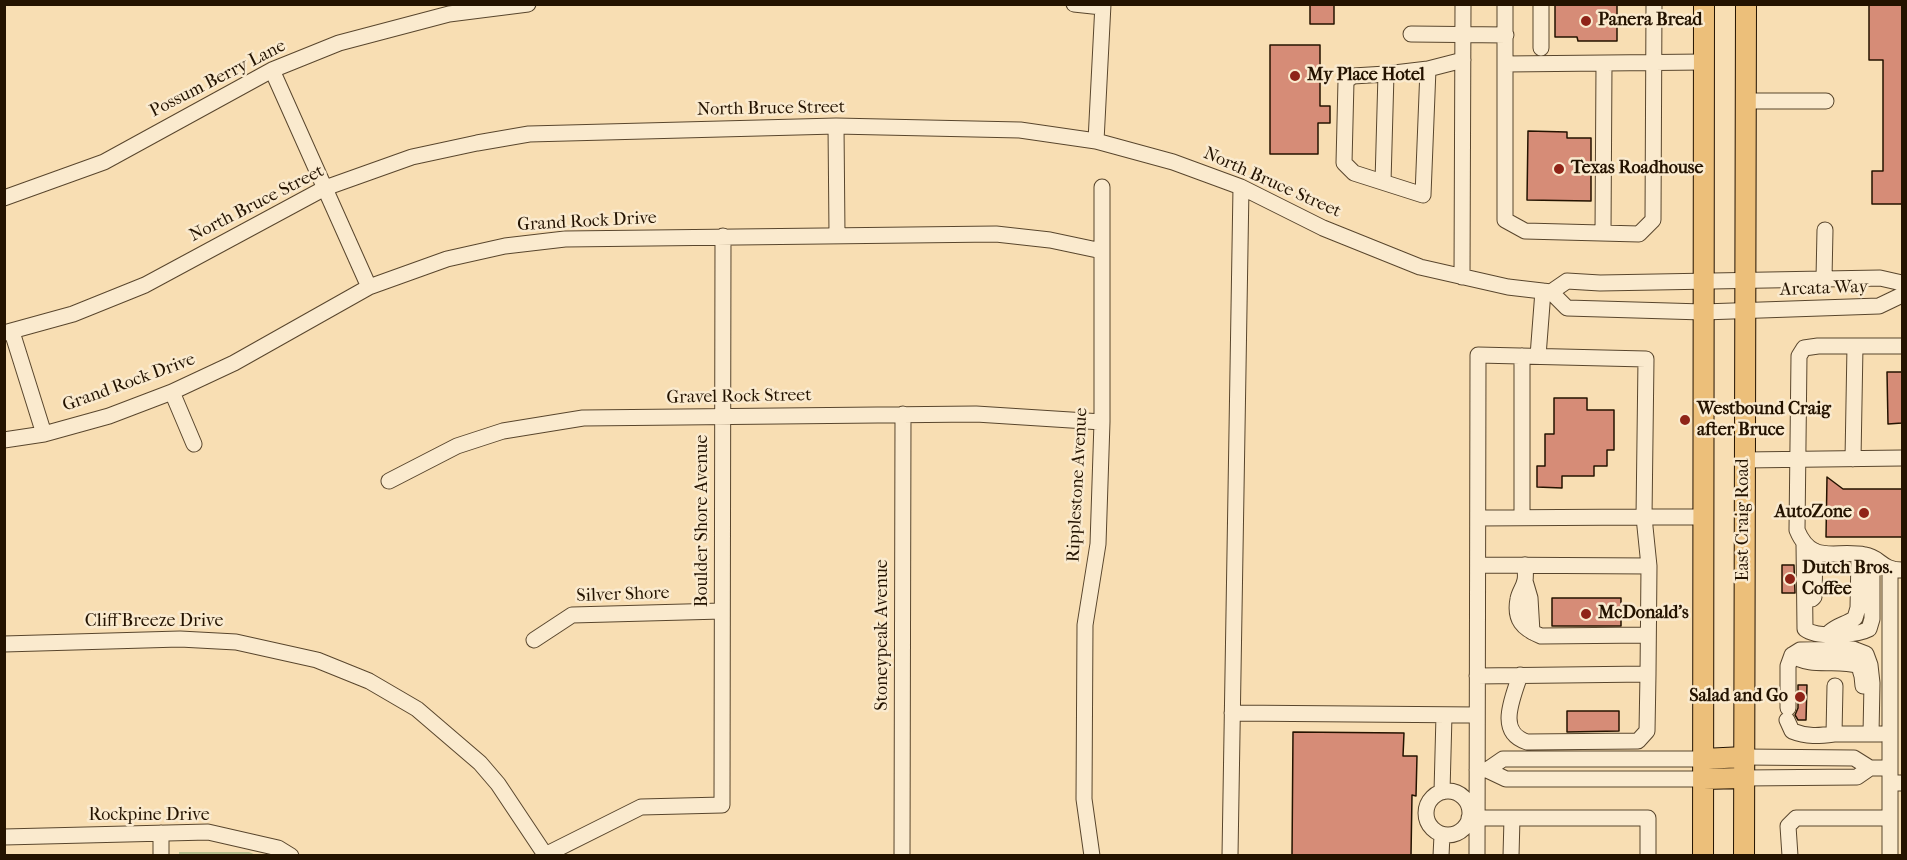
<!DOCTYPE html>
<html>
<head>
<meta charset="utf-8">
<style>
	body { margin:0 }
	#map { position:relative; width:1907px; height:860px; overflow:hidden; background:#f8deb3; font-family:"IM FELL French Canon",serif }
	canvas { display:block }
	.frame { position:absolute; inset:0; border:6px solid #241300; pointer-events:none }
</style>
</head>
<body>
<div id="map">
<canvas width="1907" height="860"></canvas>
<div class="frame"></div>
</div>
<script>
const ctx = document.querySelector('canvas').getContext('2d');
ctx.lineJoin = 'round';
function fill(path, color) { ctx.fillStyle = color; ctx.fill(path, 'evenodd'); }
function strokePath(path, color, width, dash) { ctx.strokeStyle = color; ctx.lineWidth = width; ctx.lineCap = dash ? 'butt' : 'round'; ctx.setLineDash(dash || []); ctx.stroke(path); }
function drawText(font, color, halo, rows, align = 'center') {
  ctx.font = font + ' "IM FELL French Canon",serif'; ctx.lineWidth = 5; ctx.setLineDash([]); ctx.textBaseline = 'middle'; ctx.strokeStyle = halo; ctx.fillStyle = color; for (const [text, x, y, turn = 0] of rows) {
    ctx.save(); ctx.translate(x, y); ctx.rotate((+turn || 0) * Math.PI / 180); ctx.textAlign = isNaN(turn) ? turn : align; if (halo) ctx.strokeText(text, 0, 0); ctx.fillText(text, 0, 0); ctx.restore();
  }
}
const green = new Path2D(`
	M179,852H249L256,855L179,856Z`);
const building = new Path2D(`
	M1310,4H1334V24H1310Z
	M1555,4H1617V41H1578L1577,37H1555Z
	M1869,4H1902V204H1872V171H1883V60H1869Z
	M1270,45H1320V106H1330V123H1318V154H1270Z
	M1528,131L1567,132V138H1591V201L1527,200Z
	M1887,372H1902V423L1888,424Z
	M1554,398H1587V410H1614V450H1607V466H1594V476H1562V488L1537,487V466H1545V434H1554Z
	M1827,477L1843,489H1902V537H1826Z
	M1782,565H1794L1795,593H1782Z
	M1552,598H1621V626H1552Z
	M1798,685H1807L1806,720H1798L1795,715L1798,708Z
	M1567,711H1619V731L1567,732Z
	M1293,732L1404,733L1403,756H1417L1416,796L1412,795L1411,855H1292Z`);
const minor = new Path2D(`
	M1074,4L1102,7
	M1505,4V220L1525,231L1639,234L1653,220L1654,4
	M1411,34L1506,35
	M1541,48V4
	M1506,64L1704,62
	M1428,69L1386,74L1353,76L1346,81L1344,163L1354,173L1423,195L1428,69L1463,60
	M272,70L369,287
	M1746,101H1826
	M836,126L837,234
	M1096,141L1103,4
	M1383,182L1386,74
	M4,198L104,162L272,70L339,43L449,14L528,4
	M1603,233L1604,64
	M1462,277L1463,4
	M1824,278L1825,230
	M1551,292L1567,281L1600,283L1880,278L1902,283
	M12,332L44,434
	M4,333L73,314L145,285L325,188L412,157L477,143L529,134L836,126L1020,130L1096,141L1173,162L1241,187L1323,228L1420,267L1508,287L1551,292L1567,308L1703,312L1879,306L1902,295
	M1902,346H1818L1804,348L1799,356L1797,530C1812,566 1835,549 1865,555C1880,557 1881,570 1902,570
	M1522,356V517
	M1538,356L1543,291
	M172,392L194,444
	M4,440L44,434L109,416L172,392L234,363L369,287L447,259L505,246L565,239L996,234L1050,240L1102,251
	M1853,459L1855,346
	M1744,460L1902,458
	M389,481L457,446L503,431L583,418L976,414L1102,422
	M1804,544L1805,629C1817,638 1856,636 1869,629L1872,619V558
	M1525,565C1525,570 1526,576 1525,580C1524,587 1519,592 1518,599C1514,620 1523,629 1541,636L1648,635
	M1649,566L1644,517H1703
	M1890,570V783H1902
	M1525,581L1530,598L1532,632
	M1812,599L1814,597L1815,551
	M1830,632C1838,625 1847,624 1855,618L1858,608L1859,555
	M534,640L572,615L722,611
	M4,644L180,639L236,642L317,660L369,681L417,709L480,763L498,784L546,856
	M1792,655C1811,669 1838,658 1859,666L1862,676L1863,686
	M1520,675C1513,698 1496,732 1527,742L1638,741L1647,731L1648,674
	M1477,676L1648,674L1649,566L1478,565
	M1835,686L1834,734H1881
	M1788,708V666L1792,655L1800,650L1853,649L1866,654L1870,665L1872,683L1871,734
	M1232,713L1477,715
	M1787,720L1792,731C1807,737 1819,736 1834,734
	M1744,757L1854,758L1870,768
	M1477,770H1487L1506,779H1703
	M1487,770L1503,759H1703
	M1744,778L1857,777L1870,768H1890
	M1426 813a22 22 0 1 1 44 0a22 22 0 1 1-44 0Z
	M1442,792L1444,715
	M1469,818H1648V856
	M4,837L208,832L278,848L291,856
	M545,855L641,807L722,805L723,236
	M161,856V833
	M902,856L903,414
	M1092,856L1084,799L1085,625L1098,544L1102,422V187
	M1230,856L1241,187
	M1441,856L1442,835
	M1477,856L1478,355L1646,359L1644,517L1478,518
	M1511,856L1512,818
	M1790,856L1788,826L1796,818H1890
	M1890,856V783`);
const major = new Path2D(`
	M1703,759L1744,757
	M1703,779L1744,778
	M1703,856L1704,4
	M1744,856L1746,4`);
const markers = [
	[1586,21,6,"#8f2418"],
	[1295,76,6,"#8f2418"],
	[1559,169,6,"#8f2418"],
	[1685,420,6,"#8f2418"],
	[1864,513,6,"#8f2418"],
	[1790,579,6,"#8f2418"],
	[1586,614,6,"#8f2418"],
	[1800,697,6,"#8f2418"]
];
const poiNames = [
	["Panera Bread",1598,21],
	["My Place Hotel",1307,76],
	["Texas Roadhouse",1571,169],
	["Westbound Craig",1697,410],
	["after Bruce",1697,431],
	["AutoZone",1852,513,"right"],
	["Dutch Bros.",1802,569],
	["Coffee",1802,590],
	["McDonald's",1598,614],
	["Salad and Go",1788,697,"right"]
];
const streetNames = [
	["Possum Berry Lane",218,79,-27],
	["North Bruce Street",771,109,-1],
	["North Bruce Street",1272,183,24],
	["North Bruce Street",257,204,-27],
	["Grand Rock Drive",587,222,-3],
	["Arcata Way",1824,289,-2],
	["Grand Rock Drive",129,383,-20],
	["Gravel Rock Street",739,397,-1],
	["Ripplestone Avenue",1078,485,-87],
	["East Craig Road",1744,520,-90],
	["Boulder Shore Avenue",703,521,-90],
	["Silver Shore",623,595,-2],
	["Cliff Breeze Drive",154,622],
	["Stoneypeak Avenue",883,635,-90],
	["Rockpine Drive",149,816]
];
fill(green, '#b9c290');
fill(building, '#d68c77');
strokePath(building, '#241300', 1.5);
strokePath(minor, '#59462d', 17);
strokePath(major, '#241300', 22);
strokePath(minor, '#faeace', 15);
strokePath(major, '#ecbf7a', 20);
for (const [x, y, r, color] of markers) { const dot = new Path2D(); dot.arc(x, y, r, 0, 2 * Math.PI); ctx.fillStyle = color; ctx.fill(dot); strokePath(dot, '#faeace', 2); }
drawText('bold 18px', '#241300', '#faeace', poiNames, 'left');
drawText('18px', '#241300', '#faeace', streetNames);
</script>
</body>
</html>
